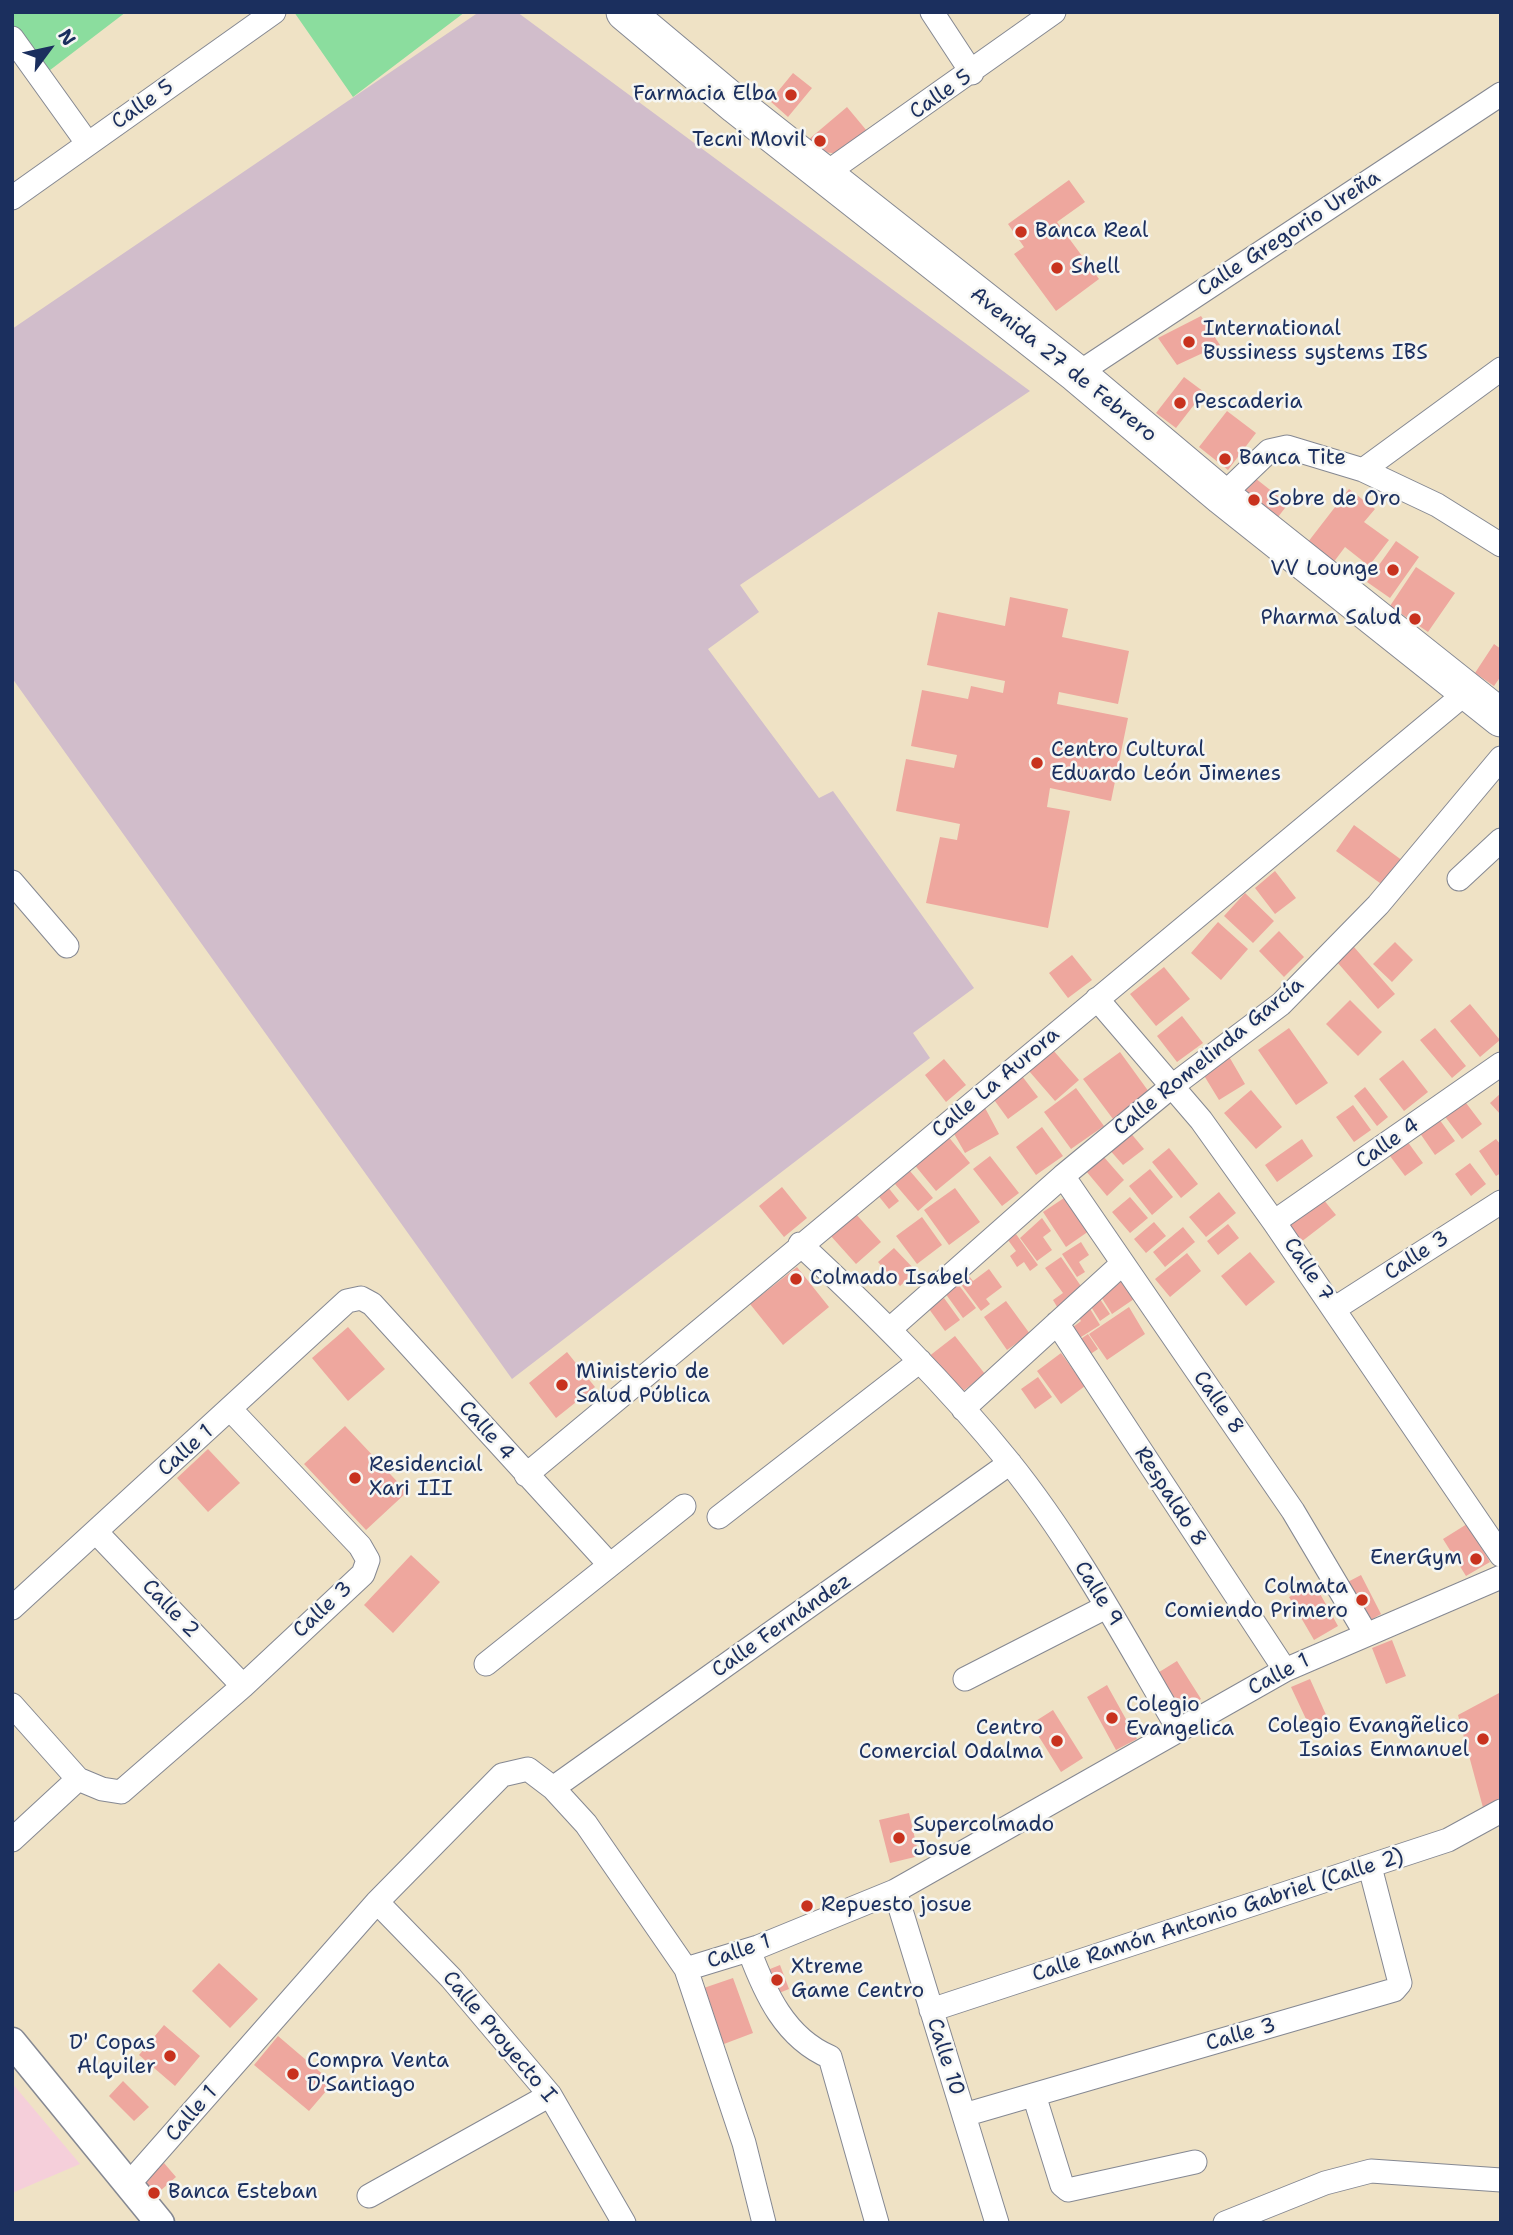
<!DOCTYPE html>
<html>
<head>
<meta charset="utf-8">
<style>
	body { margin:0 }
	#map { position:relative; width:1513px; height:2235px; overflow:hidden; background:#efe2c5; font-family:"Shantell Sans",sans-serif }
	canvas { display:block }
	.frame { position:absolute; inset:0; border:14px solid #1b2f5e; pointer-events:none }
	.north { position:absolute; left:14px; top:14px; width:70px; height:70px; -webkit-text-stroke:5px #f6f6f2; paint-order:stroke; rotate:57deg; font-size:19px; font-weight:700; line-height:28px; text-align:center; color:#1b2f5e }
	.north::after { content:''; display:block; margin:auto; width:24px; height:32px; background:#1b2f5e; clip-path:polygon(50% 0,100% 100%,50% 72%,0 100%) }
</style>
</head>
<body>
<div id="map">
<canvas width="1513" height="2235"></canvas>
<div class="frame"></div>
<div class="north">N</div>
</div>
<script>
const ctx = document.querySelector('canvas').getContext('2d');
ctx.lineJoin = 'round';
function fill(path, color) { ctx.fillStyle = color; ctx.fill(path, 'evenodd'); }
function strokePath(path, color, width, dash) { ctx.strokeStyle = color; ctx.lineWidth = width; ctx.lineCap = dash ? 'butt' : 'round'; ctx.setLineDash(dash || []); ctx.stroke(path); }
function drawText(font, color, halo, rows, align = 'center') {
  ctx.font = font + ' "Shantell Sans",sans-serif'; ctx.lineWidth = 5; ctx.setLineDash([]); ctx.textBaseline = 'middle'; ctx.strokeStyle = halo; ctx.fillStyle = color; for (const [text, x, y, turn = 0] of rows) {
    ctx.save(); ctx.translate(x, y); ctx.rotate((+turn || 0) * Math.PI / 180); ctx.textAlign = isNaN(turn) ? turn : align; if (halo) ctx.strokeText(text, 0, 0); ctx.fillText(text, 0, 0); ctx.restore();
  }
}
const built = new Path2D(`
	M12,2083L80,2164L12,2193Z`);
const industrial = new Path2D(`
	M479,12H517L1030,391L740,585L759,612L708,649L819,798L833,791L974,988L913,1033L930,1058L512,1379L12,678V329Z`);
const green = new Path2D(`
	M12,12H126L41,77L12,33Z
	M294,12H465L353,97Z`);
const building = new Path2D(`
	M793,73L812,88L788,117L770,101Z
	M847,107L867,131L839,154L824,152L808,140Z
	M1069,180L1085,202L1057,222L1099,279L1056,311L1014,254L1024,247L1008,224Z
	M1201,316L1220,345L1177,365L1158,338Z
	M1184,377L1204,392L1176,428L1156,413Z
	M1227,411L1256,433L1228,470L1199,447Z
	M1255,478L1288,504L1275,521L1242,495Z
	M1349,489L1375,509L1364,522L1389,540L1369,566L1345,547L1333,563L1308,542Z
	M1396,541L1419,557L1390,598L1367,582Z
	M1416,567L1455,593L1428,632L1390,606Z
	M1010,597L1068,609L1062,637L1129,651L1118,704L1059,692L1057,704L1128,718L1111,801L1050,788L1047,807L1070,811L1048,928L926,903L940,837L957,840L960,824L896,811L906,759L954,768L957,755L911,746L922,690L968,699L971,686L1003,693L1005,681L927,665L938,612L1005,626Z
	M1494,644L1501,649V676L1494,686L1475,673Z
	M1354,825L1403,861L1384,886L1336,851Z
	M1275,871L1296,898L1275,914L1255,888Z
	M1245,893L1274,921L1253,943L1224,916Z
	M1218,922L1248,949L1221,980L1191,953Z
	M1279,931L1304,957L1284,977L1259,951Z
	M1395,942L1413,960L1392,982L1373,964Z
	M1354,947L1395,994L1378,1009L1337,962Z
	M1072,955L1092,980L1068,998L1049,973Z
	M1164,967L1190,999L1156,1026L1130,994Z
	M1350,1000L1382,1032L1358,1056L1326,1024Z
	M1470,1004L1500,1040L1480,1057L1450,1021Z
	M1182,1016L1203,1043L1177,1062L1157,1036Z
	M1289,1028L1328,1083L1296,1105L1258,1050Z
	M1435,1028L1466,1066L1452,1078L1420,1040Z
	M1053,1050L1079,1080L1055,1101L1029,1071Z
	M1120,1052L1149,1092L1113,1119L1083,1079Z
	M1227,1053L1245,1084L1219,1100L1200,1069Z
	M944,1059L966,1085L946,1102L925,1075Z
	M1403,1060L1428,1092L1404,1111L1379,1079Z
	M1022,1076L1038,1097L1008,1119L992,1097Z
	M1365,1087L1388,1117L1377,1126L1354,1096Z
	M1076,1088L1104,1126L1071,1149L1044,1112Z
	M1251,1090L1282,1127L1256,1149L1224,1113Z
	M1501,1093V1115L1490,1103Z
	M1460,1095L1482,1124L1462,1139L1440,1110Z
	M1353,1105L1371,1130L1354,1142L1336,1117Z
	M984,1106L999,1134L965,1153L949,1125Z
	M1434,1112L1455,1141L1435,1155L1415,1126Z
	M1042,1127L1063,1156L1036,1175L1016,1147Z
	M1129,1131L1144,1149L1123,1165L1108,1148Z
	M1402,1134L1423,1163L1405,1176L1384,1148Z
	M947,1135L970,1163L936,1191L913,1163Z
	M1302,1139L1313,1156L1277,1182L1265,1165Z
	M1496,1139L1501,1145V1173L1496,1176L1479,1151Z
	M1169,1148L1198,1184L1181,1198L1152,1162Z
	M990,1156L1019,1193L1002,1206L973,1169Z
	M1103,1156L1124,1180L1107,1196L1086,1171Z
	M1470,1163L1486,1184L1471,1196L1455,1174Z
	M1150,1169L1173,1197L1152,1215L1129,1186Z
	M910,1171L933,1198L918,1211L895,1184Z
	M887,1186L899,1201L889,1209L877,1194Z
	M782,1187L807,1218L784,1237L759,1206Z
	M955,1188L980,1222L949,1245L924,1210Z
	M1219,1192L1236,1213L1206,1237L1189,1217Z
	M1067,1196L1089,1231L1066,1247L1043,1212Z
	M1130,1197L1148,1218L1130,1233L1112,1212Z
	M1323,1199L1336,1215L1301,1242L1288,1226Z
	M855,1213L881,1242L856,1264L830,1235Z
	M922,1217L942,1245L917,1264L896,1236Z
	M1042,1218L1051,1231L1043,1237L1052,1250L1037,1261L1020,1238Z
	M1154,1222L1166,1236L1146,1253L1134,1239Z
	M1228,1224L1239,1238L1218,1255L1207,1241Z
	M1183,1227L1195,1242L1165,1267L1153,1252Z
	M1016,1234L1038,1265L1030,1271L1024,1262L1017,1267L1010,1256L1016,1251L1008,1240Z
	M1081,1242L1089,1255L1079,1262L1085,1272L1077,1277L1062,1254Z
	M894,1248L916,1271L900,1286L878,1262Z
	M1250,1252L1275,1282L1246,1306L1221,1276Z
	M1187,1253L1201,1271L1170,1297L1155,1279Z
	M1061,1257L1085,1292L1059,1310L1053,1300L1063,1293L1045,1268Z
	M797,1267L829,1307L783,1345L750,1304Z
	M989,1269L1002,1287L986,1299L990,1304L981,1311L960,1283L969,1276L973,1281Z
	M1121,1278L1134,1299L1112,1314L1098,1292Z
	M958,1284L976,1308L963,1318L945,1293Z
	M1098,1296L1110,1314L1100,1321L1088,1302Z
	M944,1298L960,1320L945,1331L929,1309Z
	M1006,1301L1030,1334L1007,1350L984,1317Z
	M1089,1307L1100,1325L1078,1339L1073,1327L1081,1321L1077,1315Z
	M1129,1307L1145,1334L1107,1360L1089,1334Z
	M348,1327L385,1369L348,1401L312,1358Z
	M1088,1334L1098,1349L1089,1355L1079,1340Z
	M955,1336L985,1374L958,1395L928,1357Z
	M567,1352L595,1387L556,1418L529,1383Z
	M1061,1353L1085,1386L1061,1404L1037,1371Z
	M1038,1377L1052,1397L1035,1409L1021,1389Z
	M345,1426L407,1492L366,1530L304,1464Z
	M208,1449L240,1483L208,1512L177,1478Z
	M1467,1524L1490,1562L1466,1576L1443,1539Z
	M411,1555L440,1582L393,1633L364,1605Z
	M1361,1575L1381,1614L1362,1625L1342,1585Z
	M1314,1583L1338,1626L1314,1640L1289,1597Z
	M1392,1640L1406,1676L1386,1684L1372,1648Z
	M1177,1661L1201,1699L1179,1712L1156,1674Z
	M1310,1679L1331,1726L1313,1734L1291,1687Z
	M1107,1685L1137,1739L1116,1750L1087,1697Z
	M1501,1692V1806L1485,1815L1458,1715Z
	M1053,1710L1083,1758L1061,1772L1031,1724Z
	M909,1813L919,1856L890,1863L879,1820Z
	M219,1963L258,1999L230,2028L192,1991Z
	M780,1965L789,1989L774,1995L765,1971Z
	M733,1978L753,2033L716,2047L695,1991Z
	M164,2025L200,2056L175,2086L139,2055Z
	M278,2036L333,2083L309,2111L254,2065Z
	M123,2081L149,2107L134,2121L109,2096Z
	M164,2163L176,2177L152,2198L141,2184Z`);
const minor = new Path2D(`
	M932,12L972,73
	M12,38L88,144
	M825,174L1054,12
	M12,198L274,12
	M1077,374L1501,94
	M1363,470L1501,369
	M1222,496L1269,451L1287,447L1363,470L1437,505L1501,545
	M1459,879L1501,840
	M12,882L67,946
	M1097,999L1201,1120L1274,1222L1501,1555
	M1063,1176L1293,1511L1366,1634
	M1274,1222L1501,1064
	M800,1244C874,1313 946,1384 1009,1462C1075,1544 1126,1640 1179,1730
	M1334,1309L1501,1202
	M1057,1323L1285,1670
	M890,1329L1063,1176L1171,1087L1281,1004L1378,905L1501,758
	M963,1409L1122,1264
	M526,1475L1467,692
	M719,1517L920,1361
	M97,1533L243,1686
	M12,1608L347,1301L361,1298L372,1304L610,1565
	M486,1664L684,1506
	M965,1679L1106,1607
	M12,1705L78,1779L102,1789L121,1792L243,1686L363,1574L368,1560L360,1546L231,1410
	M553,1788L1010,1463
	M12,1840L78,1779
	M895,1891L997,2223
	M377,1902L451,1978L550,2095L624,2223
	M749,1950C765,1993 785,2038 830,2057L877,2223
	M686,1969L758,1947L895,1891L1285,1670L1501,1577
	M931,2010L1448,1840L1501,1811
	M1034,2095L1062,2185L1068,2190L1195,2162
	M964,2115L1394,1990L1400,1983L1370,1867
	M128,2185L377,1902L502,1775L528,1769L553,1788L586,1824L686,1969L744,2143L764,2223
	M369,2196L550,2095
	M1225,2223L1325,2183L1371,2171L1501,2180`);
const tertiary = new Path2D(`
	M12,2042L160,2223`);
const primary = new Path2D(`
	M625,12L736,105L1077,374L1222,496L1501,718`);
const markers = [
	[791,95,7,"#c8321e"],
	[820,141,7,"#c8321e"],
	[1021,232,7,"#c8321e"],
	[1057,268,7,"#c8321e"],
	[1189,342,7,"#c8321e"],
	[1180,403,7,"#c8321e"],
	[1225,459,7,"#c8321e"],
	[1254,500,7,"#c8321e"],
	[1393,570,7,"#c8321e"],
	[1415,619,7,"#c8321e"],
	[1037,763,7,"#c8321e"],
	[796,1279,7,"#c8321e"],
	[562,1385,7,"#c8321e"],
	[355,1478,7,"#c8321e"],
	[1476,1559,7,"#c8321e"],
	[1362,1600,7,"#c8321e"],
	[1112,1718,7,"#c8321e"],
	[1483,1739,7,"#c8321e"],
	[1057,1741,7,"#c8321e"],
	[899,1838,7,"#c8321e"],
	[807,1906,7,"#c8321e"],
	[777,1980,7,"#c8321e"],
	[170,2056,7,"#c8321e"],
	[293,2074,7,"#c8321e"],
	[154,2193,7,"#c8321e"]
];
const poiNames = [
	["Farmacia Elba",777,95,"right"],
	["Tecni Movil",806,141,"right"],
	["Banca Real",1035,232],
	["Shell",1071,268],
	["International",1203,330],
	["Bussiness systems IBS",1203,354],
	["Pescaderia",1194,403],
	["Banca Tite",1239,459],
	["Sobre de Oro",1268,500],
	["VV Lounge",1379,570,"right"],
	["Pharma Salud",1401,619,"right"],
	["Centro Cultural",1051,751],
	["Eduardo León Jimenes",1051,775],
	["Colmado Isabel",810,1279],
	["Ministerio de",576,1373],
	["Salud Pública",576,1397],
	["Residencial",369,1466],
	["Xari III",369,1490],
	["EnerGym",1462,1559,"right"],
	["Colmata",1348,1588,"right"],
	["Comiendo Primero",1348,1612,"right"],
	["Colegio",1126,1706],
	["Evangelica",1126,1730],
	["Colegio Evangñelico",1469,1727,"right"],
	["Isaias Enmanuel",1469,1751,"right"],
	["Centro",1043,1729,"right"],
	["Comercial Odalma",1043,1753,"right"],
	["Supercolmado",913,1826],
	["Josue",913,1850],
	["Repuesto josue",821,1906],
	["Xtreme",791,1968],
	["Game Centro",791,1992],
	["D' Copas",156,2044,"right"],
	["Alquiler",156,2068,"right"],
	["Compra Venta",307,2062],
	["D'Santiago",307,2086],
	["Banca Esteban",168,2193]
];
const streetNames = [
	["Calle 5",941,95,-35],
	["Calle 5",143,105,-35],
	["Calle Gregorio Ureña",1289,234,-33],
	["Avenida 27 de Febrero",1063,365,39],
	["Calle Romelinda García",1209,1057,-39],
	["Calle La Aurora",996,1083,-40],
	["Calle 4",1388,1144,-35],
	["Calle 3",1417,1256,-33],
	["Calle 7",1308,1270,56],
	["Calle 8",1218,1403,55],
	["Calle 4",486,1431,48],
	["Calle 1",186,1451,-42],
	["Respaldo 8",1170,1497,57],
	["Calle 9",1098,1594,58],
	["Calle 2",170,1609,46],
	["Calle 3",323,1610,-43],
	["Calle Fernández",782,1626,-35],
	["Calle 1",1279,1675,-28],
	["Calle Ramón Antonio Gabriel (Calle 2)",1218,1916,-18],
	["Calle 1",739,1952,-19],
	["Calle 3",1241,2035,-16],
	["Calle Proyecto I",499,2037,50],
	["Calle 10",945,2057,72],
	["Calle 1",192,2114,-49]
];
fill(built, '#f5cfda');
fill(industrial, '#d1bdcb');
fill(green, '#8bdd9e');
fill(building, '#eea79e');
strokePath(minor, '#858892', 25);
strokePath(tertiary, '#858892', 31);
strokePath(primary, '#858892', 39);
strokePath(minor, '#fff', 23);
strokePath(tertiary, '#fff', 28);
strokePath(primary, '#fff', 37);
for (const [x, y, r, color] of markers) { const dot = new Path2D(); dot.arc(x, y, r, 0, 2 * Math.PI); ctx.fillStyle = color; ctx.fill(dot); strokePath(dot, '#f6f6f2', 2.5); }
drawText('21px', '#1b2f5e', '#f6f6f2', poiNames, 'left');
drawText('21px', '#1b2f5e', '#f6f6f2', streetNames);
</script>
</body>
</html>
